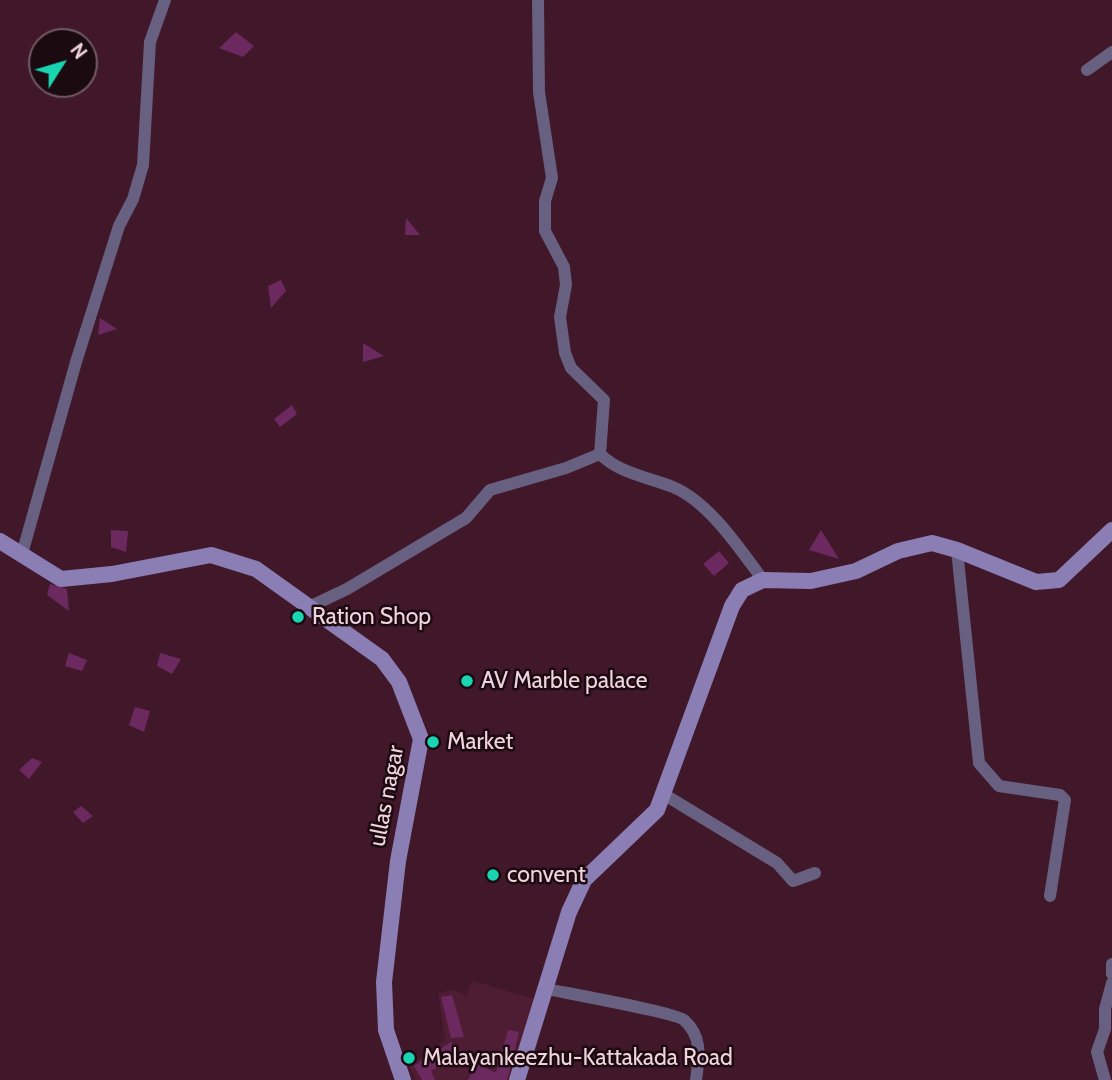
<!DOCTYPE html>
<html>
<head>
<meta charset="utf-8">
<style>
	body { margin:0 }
	#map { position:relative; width:1112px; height:1080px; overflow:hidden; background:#41172a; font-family:Cabin,sans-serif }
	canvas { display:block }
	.north { position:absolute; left:28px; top:28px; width:70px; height:70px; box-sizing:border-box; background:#1c0a11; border:2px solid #715a63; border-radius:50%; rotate:53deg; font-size:19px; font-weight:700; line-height:28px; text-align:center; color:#f0d3dd }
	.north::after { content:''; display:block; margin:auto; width:24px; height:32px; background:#1ad5b2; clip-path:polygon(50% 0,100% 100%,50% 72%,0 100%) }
</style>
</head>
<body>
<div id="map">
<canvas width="1112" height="1080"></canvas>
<div class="north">N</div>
</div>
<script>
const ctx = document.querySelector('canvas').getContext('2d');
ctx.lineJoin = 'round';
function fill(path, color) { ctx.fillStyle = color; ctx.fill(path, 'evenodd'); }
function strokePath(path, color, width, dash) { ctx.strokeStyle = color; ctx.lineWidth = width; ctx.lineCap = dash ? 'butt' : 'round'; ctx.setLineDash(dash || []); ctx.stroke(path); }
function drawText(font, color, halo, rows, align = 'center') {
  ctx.font = font + ' Cabin,sans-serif'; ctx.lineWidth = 5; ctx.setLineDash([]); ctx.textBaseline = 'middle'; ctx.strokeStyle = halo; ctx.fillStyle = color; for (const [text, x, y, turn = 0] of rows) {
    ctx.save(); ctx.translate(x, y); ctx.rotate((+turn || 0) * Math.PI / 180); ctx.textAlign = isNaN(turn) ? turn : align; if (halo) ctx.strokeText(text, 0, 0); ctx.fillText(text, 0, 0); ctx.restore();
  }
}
const built = new Path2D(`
	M473,981L534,999L509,1080H416L409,1066L445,1040L438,993L454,990L467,996L469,985Z`);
const building = new Path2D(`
	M236,32L254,46L243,57L219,48Z
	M406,218L420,235H405Z
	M281,280L286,291L271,308L268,286Z
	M100,318L117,329L98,335Z
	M363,343L384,356L363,362Z
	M292,405L297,414L280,427L274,419Z
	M111,530L128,531L126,552L111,547Z
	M821,530L839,559L809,550Z
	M719,551L729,563L714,576L703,564Z
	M50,584L67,589L69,611L47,595Z
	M292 617a6 6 0 1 1 12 0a6 6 0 1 1-12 0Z
	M69,653L87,660L82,671L65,666Z
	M160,653L181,659L172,674L157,666Z
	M135,707L150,711L144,732L129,725Z
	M32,758L42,762L29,779L19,770Z
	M81,806L93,816L83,823L73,812Z
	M452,995L464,1037L451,1038L441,997Z
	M508,1030L519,1032L507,1080H468L477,1064L496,1073Z
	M451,1042L459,1054L431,1071L435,1080H422L414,1066Z`);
const minor = new Path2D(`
	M538,0L539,92L552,178L545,201V231L564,267L566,285L560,317L565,353L571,368L604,400L600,454C619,473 647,477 673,487C709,502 740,549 763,580
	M1087,70L1112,52
	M957,550L979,763L999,786L1060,795L1065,800L1050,896
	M22,554L76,362L119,226L133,199L143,165L150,42L165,0
	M307,608L347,589L466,518L490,490L566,468L600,454
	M665,795L777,863L793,881L815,873
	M1112,964V974
	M547,989C566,993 677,1013 684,1020C703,1037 699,1057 696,1080
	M1105,1080L1097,1052L1105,1029V1009L1112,983`);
const secondary = new Path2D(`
	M0,541L61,579L112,574L211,555L256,569L382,659L399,682L421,739L398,861L384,982L386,1030L403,1080
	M517,1080L569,912L584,880L657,810L732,606L742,590L763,580L811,581L856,571L898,551L932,543L957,550L1036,582L1059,580L1112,530`);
const markers = [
	[298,617,7,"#1ad5b2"],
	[467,681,7,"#1ad5b2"],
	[433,742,7,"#1ad5b2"],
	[493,875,7,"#1ad5b2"],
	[409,1058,7,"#1ad5b2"]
];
const poiNames = [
	["Ration Shop",312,617],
	["AV Marble palace",481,681],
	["Market",447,742],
	["convent",507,875],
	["Malayankeezhu-Kattakada Road",423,1058]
];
const streetNames = [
	["ullas nagar",387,796,-79]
];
fill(built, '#4f1d33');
fill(building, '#6c2960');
strokePath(minor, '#676081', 12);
strokePath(secondary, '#8b7eb4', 16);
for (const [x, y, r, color] of markers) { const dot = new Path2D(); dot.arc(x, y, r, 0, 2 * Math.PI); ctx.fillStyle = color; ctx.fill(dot); strokePath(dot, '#1c0a11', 2.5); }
drawText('23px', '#f0d3dd', '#1c0a11', poiNames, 'left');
drawText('23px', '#f0d3dd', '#1c0a11', streetNames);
</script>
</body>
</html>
